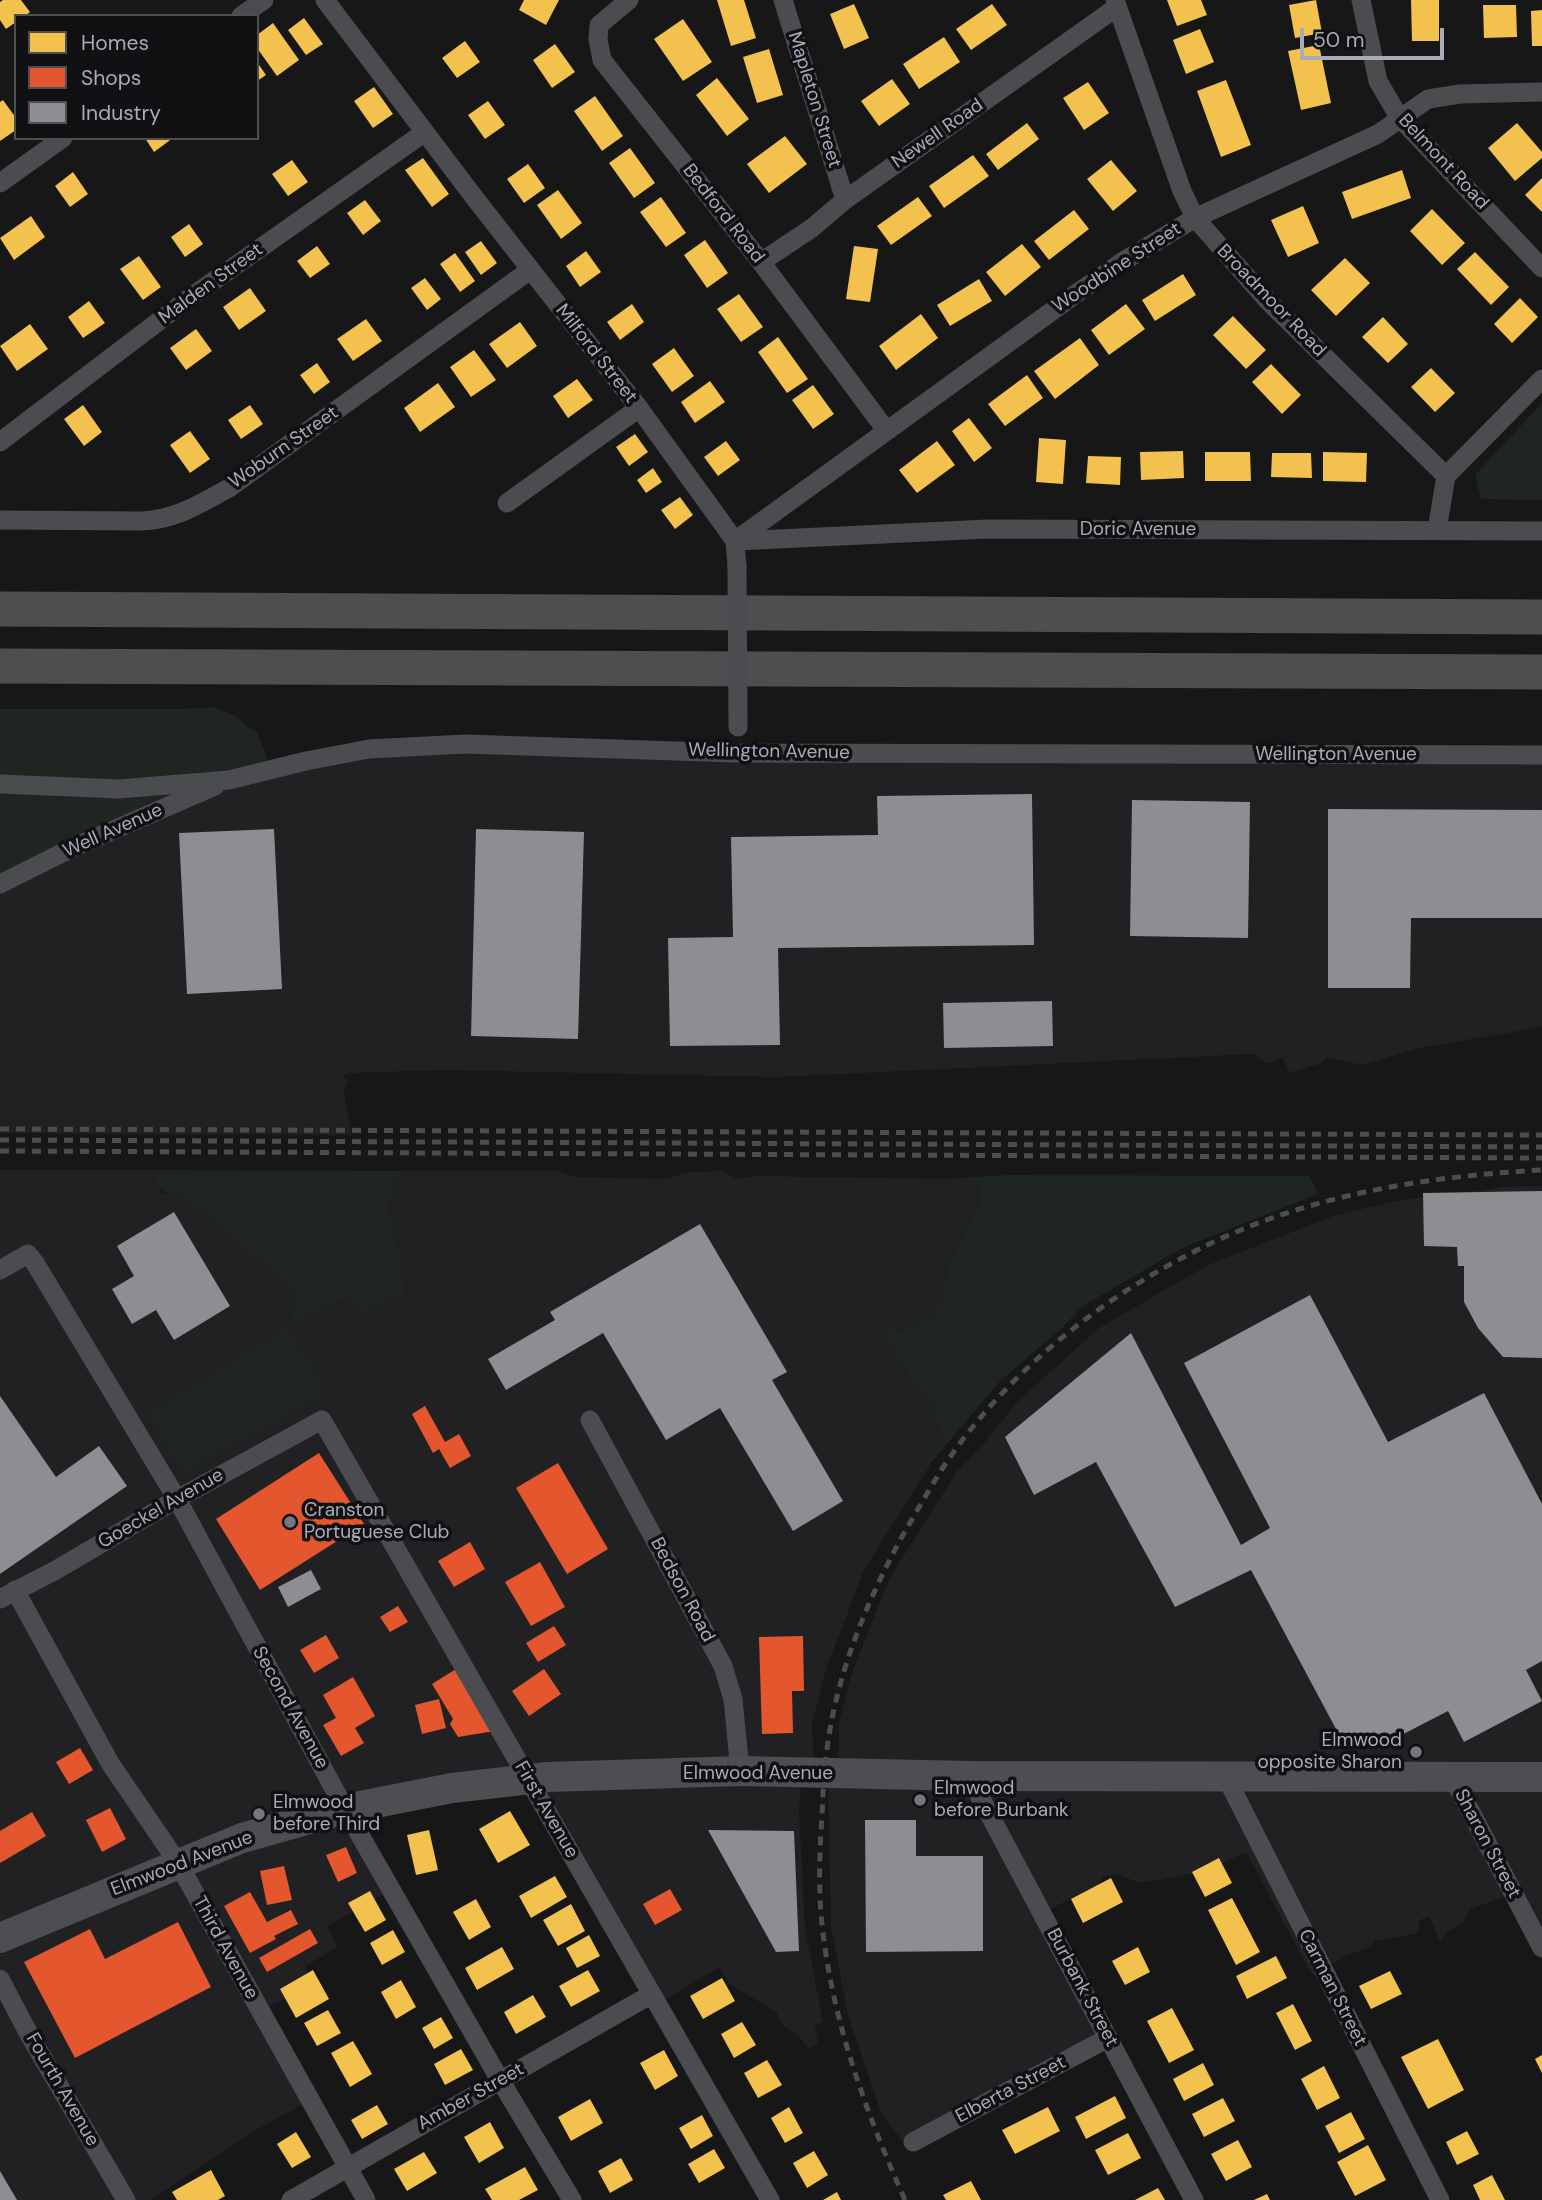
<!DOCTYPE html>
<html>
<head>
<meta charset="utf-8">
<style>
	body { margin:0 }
	#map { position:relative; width:1542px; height:2200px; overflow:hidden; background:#171717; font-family:"DM Sans",sans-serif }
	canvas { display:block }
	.legend { position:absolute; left:14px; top:14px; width:245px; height:126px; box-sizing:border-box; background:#111113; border:2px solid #4d4f55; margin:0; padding:9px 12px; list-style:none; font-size:21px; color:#a8abb8 }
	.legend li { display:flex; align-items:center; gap:14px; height:35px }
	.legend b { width:35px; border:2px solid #4d4f55 }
	.scale { position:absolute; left:1300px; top:28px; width:144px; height:32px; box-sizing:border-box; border:4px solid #a8abb8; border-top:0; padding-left:9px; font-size:21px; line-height:24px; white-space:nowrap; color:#a8abb8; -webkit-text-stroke:5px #111113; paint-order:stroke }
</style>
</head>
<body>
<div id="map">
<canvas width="1542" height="2200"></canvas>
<ul class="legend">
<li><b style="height:19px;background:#f2c14e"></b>Homes</li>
<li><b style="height:19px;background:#e4572e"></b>Shops</li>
<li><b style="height:19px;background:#8d8d92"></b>Industry</li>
</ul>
<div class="scale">50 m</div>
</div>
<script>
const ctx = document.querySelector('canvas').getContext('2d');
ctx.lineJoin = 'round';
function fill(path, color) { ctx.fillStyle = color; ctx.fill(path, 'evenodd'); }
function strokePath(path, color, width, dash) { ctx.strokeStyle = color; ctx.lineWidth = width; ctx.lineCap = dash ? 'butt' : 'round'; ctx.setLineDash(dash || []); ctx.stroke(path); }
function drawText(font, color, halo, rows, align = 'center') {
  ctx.font = font + ' "DM Sans",sans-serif'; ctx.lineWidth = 7; ctx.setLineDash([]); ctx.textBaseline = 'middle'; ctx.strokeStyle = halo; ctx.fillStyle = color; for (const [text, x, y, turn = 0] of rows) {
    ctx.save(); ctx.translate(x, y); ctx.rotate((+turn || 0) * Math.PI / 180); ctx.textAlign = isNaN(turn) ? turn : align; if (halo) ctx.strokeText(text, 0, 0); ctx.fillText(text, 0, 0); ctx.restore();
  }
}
const built = new Path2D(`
	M372,751L1542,756V1027L1418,1048L1362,1065L1327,1057L1322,1063L1290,1073L1283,1058L1266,1064L1255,1054H1252L777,1077L445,1070L351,1073L342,1075L348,1080L344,1092L352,1135L0,1133V877L183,793Z
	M0,1170H152L160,1192L164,1194H180L298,1293V1300L287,1329L309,1315L319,1313L325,1306L344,1299L360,1311L396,1299L406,1302L402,1263L386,1208L398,1171H559L574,1177L663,1179L690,1172L721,1171L738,1179L755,1176L947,1179L971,1177L978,1188L980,1202L949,1261L941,1302L932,1314L904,1331L882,1329L917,1390L933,1401L935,1419L944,1438L929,1451V1467L865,1568L827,1666L812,1722L814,1767L802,1774L799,1809L805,1928L823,2022L815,2025L818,2044L809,2049L798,2035L784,2027L776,2012L728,1983L720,1967L659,2003L534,1782L350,1812L387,1892L327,1926L337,1947L306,1966L308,1988L261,2010L311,2100L256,2130L151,2200H0Z
	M1542,1186V1958L1508,1895L1471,1909L1464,1921L1447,1933L1440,1942L1429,1916L1420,1920L1418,1933L1384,1940L1375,1939L1370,1947L1347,1955L1315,1976L1309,1970L1247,1854L1242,1853L1217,1867L1161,1880L1138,1882L1116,1874L1103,1877L1099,1885L1042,1913L1099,2038L903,2142L881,2113L848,2015L831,1926L828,1774L839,1767V1723L851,1676L889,1579L956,1473L985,1442L1018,1401L1099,1328L1208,1265L1333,1216L1395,1201L1505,1187Z`);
const green = new Path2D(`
	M1542,403V500L1481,499L1475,475Z
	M212,707L236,716L249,728L257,731L270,767L0,877V709H182Z
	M152,1170L398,1171L387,1208L402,1263L406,1303L396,1299L360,1312L344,1299L325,1306L319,1313L309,1315L289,1328L327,1394L183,1473L147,1414L288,1326L298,1300V1294L180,1194C157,1194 160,1190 152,1170Z
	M1011,1175L1310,1176L1318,1194L1182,1248L1083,1306L1060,1330L1001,1380L929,1465V1451L944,1438L935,1419L933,1401L917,1390L881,1328L904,1331L932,1314L941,1302L949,1261L980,1202L978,1188L971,1177Z`);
const homes = new Path2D(`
	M3,0H21L30,12L25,16H16V22L6,29L0,20V2Z
	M524,0H559L546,25L519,10Z
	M717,0H744L756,38L731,46Z
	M1167,0H1201L1207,15L1177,26Z
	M1316,0L1322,33L1295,38L1289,5Z
	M1411,0H1439V41H1412Z
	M854,4L869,38L844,49L830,14Z
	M992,4L1007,25L971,50L956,29Z
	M1483,5H1516L1517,37L1484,38Z
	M1542,10V46H1532L1531,11Z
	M304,18L323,44L306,55L288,30Z
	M683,19L712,62L683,81L654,39Z
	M273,23L299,60L277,76L257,48V35Z
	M1200,29L1214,62L1186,74L1173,40Z
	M944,37L960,62L919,89L903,64Z
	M465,41L480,62L457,78L442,58Z
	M555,44L575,72L552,88L533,60Z
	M1319,45L1331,103L1301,110L1288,51Z
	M769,49L783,95L757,103L743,57Z
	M257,62L266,75L257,81Z
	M717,78L749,119L727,136L696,95Z
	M892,79L910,104L879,126L861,101Z
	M1226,80L1251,145L1221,157L1197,91Z
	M1088,82L1109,113L1084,130L1063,98Z
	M374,87L393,114L373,128L354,101Z
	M595,96L623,136L602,151L574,111Z
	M3,100L16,118V130L0,141V102Z
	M488,101L505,125L485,139L468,115Z
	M1027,123L1039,139L998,170L986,154Z
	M1517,123L1542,152V158L1515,181L1488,148Z
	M785,136L807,164L769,193L747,164Z
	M145,138H173L154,152Z
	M630,148L655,183L634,198L609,163Z
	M973,155L989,176L944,208L929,186Z
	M423,158L449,194L432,207L405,170Z
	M292,160L308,182L288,196L272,174Z
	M1111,160L1137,191L1113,211L1087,179Z
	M528,164L545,188L524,203L507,179Z
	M1402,170L1411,198L1352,219L1342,192Z
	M73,172L88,194L70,207L55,186Z
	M1542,178V212L1525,195Z
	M558,190L582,223L561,239L537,205Z
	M661,197L686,233L666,247L640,212Z
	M918,197L932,216L891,245L877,226Z
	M365,200L381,221L363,235L347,213Z
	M1303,206L1319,243L1288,257L1271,220Z
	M1432,209L1465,243L1442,265L1410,231Z
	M1074,210L1089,229L1049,260L1034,241Z
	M31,216L45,237L14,260L0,238Z
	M189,224L203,244L185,257L171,237Z
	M705,240L728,273L707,288L684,255Z
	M481,241L497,263L481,275L465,252Z
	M1022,244L1041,267L1005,296L986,272Z
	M317,246L330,264L310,278L297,261Z
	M854,246L878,249L870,302L846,299Z
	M586,251L601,272L580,287L566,266Z
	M1475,252L1509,287L1491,305L1457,269Z
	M455,253L475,281L460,292L440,264Z
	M139,256L161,287L143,300L120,269Z
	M1345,258L1370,283L1336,316L1311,290Z
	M1183,274L1196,295L1155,321L1142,300Z
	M425,278L441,299L427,310L411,288Z
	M979,279L992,301L950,326L937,305Z
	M250,288L266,311L239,330L223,307Z
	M739,294L763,327L741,342L717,309Z
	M1520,298L1538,317L1512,343L1494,324Z
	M89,301L105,323L83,338L68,317Z
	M632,304L644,322L620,340L607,322Z
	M1126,304L1145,329L1109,355L1091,330Z
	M921,314L938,338L896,370L879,346Z
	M1233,316L1266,350L1246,369L1213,335Z
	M1383,317L1408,344L1388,363L1362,337Z
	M366,319L382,341L353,361L337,339Z
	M520,322L537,346L507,368L489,344Z
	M30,324L48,349L17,371L0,346Z
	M196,329L212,351L186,370L170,348Z
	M778,337L808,379L787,393L758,352Z
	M1080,338L1099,365L1055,399L1034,371Z
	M674,348L694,376L672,392L652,364Z
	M474,350L496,380L471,397L450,367Z
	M317,363L330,382L314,394L300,375Z
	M1271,364L1301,395L1282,414L1252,382Z
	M1431,368L1455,393L1435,412L1411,387Z
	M1027,375L1043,398L1005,426L988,404Z
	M577,379L593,400L568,418L553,396Z
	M710,381L725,402L695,423L681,402Z
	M438,383L455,407L420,432L404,408Z
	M813,385L834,414L813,429L792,400Z
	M83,405L102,432L84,446L64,419Z
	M250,405L263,424L241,439L228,420Z
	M969,418L992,448L974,462L952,431Z
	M190,431L210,459L190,473L170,445Z
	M635,434L648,452L629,466L616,447Z
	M1039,438L1066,440L1063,484L1036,482Z
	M726,441L740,460L718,476L704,457Z
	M937,441L955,465L917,493L899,470Z
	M1183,451L1184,478L1141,480L1140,452Z
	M1205,452H1250L1251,481H1205Z
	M1323,452L1367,453L1366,482L1323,481Z
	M1272,453H1311L1312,478L1271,477Z
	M1088,456L1121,457L1120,485L1086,483Z
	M653,468L662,482L646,493L637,480Z
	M680,497L693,515L675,529L661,510Z
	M510,1811L530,1845L498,1863L479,1829Z
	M429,1830L438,1870L416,1875L407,1835Z
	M1219,1858L1232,1883L1205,1897L1192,1872Z
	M555,1876L567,1897L531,1918L519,1896Z
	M1111,1878L1123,1902L1083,1923L1071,1899Z
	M370,1891L386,1920L365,1932L348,1903Z
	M1232,1898L1260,1952L1236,1965L1208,1910Z
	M476,1899L491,1927L469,1940L453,1912Z
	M571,1904L585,1931L558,1946L543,1920Z
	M393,1930L405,1952L382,1965L370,1943Z
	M589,1935L600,1956L577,1968L566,1948Z
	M502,1947L514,1969L477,1990L465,1968Z
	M1138,1947L1150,1972L1125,1985L1112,1961Z
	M1276,1956L1287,1978L1247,1999L1236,1976Z
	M313,1970L329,1999L296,2018L280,1989Z
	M588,1970L600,1991L571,2007L559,1986Z
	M1390,1971L1402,1994L1371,2009L1359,1986Z
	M722,1978L735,2001L703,2019L690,1996Z
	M401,1980L416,2007L396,2019L381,1992Z
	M533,1995L546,2017L516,2034L504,2012Z
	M1293,2004L1312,2041L1295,2050L1276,2013Z
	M1172,2008L1194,2050L1169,2063L1147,2021Z
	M328,2010L341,2033L317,2046L304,2023Z
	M441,2017L453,2038L434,2049L422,2028Z
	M742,2022L756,2045L734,2058L721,2034Z
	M1438,2039L1464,2090L1428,2109L1401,2057Z
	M353,2041L372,2074L350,2087L331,2053Z
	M461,2049L473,2070L445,2085L434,2064Z
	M664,2050L678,2076L655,2090L640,2063Z
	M1542,2055V2073L1535,2059Z
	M767,2060L782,2085L758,2098L744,2073Z
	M1203,2063L1214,2085L1184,2101L1173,2079Z
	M1324,2066L1340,2098L1317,2110L1301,2079Z
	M1115,2096L1126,2118L1086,2139L1075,2117Z
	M1223,2098L1235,2121L1204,2137L1192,2114Z
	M590,2099L603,2123L571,2141L558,2117Z
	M377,2105L388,2124L362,2139L351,2120Z
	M789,2107L803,2133L785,2143L771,2118Z
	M1048,2107L1060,2131L1015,2154L1002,2130Z
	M1351,2112L1365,2139L1339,2153L1325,2126Z
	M702,2115L713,2136L691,2149L679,2128Z
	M490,2122L504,2148L479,2163L464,2137Z
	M1467,2131L1479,2154L1457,2165L1446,2142Z
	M296,2132L311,2157L292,2168L277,2144Z
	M1128,2133L1141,2158L1108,2175L1095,2150Z
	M1238,2140L1252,2167L1226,2181L1211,2154Z
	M1368,2145L1386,2180L1355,2196L1337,2162Z
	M714,2149L725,2168L699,2183L688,2164Z
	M814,2151L828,2175L807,2188L793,2163Z
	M424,2152L437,2173L407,2191L394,2169Z
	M621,2158L633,2180L610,2193L598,2171Z
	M525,2167L538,2190L519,2200H492L485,2189Z
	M211,2170L225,2196L218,2200H177L172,2192Z
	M1492,2175L1505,2200H1480L1473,2185Z
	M971,2181L981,2200H946L943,2195Z
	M1158,2188L1165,2200H1135Z
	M837,2192L841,2200H823Z
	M1267,2194L1270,2200H1254Z`);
const shops = new Path2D(`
	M425,1406L445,1442L459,1434L471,1456L450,1468L439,1449L433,1453L412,1414Z
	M319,1453L364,1524L260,1590L216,1519Z
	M558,1463L608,1549L567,1574L516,1488Z
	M470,1542L485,1569L454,1587L438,1561Z
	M540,1562L565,1607L531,1626L505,1582Z
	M398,1606L408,1622L390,1632L380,1617Z
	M554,1626L566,1645L538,1662L526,1643Z
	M326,1635L339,1658L314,1673L300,1650Z
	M803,1636L804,1691H792L793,1733L762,1734L759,1637Z
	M456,1669L495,1731L458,1737L450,1724L453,1719L432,1684Z
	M544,1669L561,1694L529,1716L512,1691Z
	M353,1677L375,1716L355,1728L364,1743L341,1756L323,1725L336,1718L323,1695Z
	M439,1699L446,1728L422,1734L415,1705Z
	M80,1748L93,1770L69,1784L56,1762Z
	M110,1808L126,1839L102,1852L86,1820Z
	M32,1812L46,1836L0,1863V1831Z
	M346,1847L357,1873L338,1882L326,1855Z
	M284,1866L292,1900L267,1905L260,1871Z
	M670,1889L682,1910L655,1925L643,1904Z
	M250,1892L267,1922L291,1910L298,1924L274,1936L276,1939L250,1953L224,1906Z
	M178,1922L211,1987L75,2058L24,1962L90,1929L105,1959Z
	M310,1929L318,1943L267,1972L259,1958Z`);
const industry = new Path2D(`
	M1032,794L1034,945L778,948L780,1045L670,1046L668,938L733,937L731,837L878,835L877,796Z
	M1132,800L1250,802L1248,938L1130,936Z
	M1328,809L1542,810V918H1411L1410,988H1328Z
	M274,829L282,989L187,994L179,833Z
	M476,829L584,832L578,1039L471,1036Z
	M1052,1001L1053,1046L944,1048L943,1003Z
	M1542,1191V1358L1503,1357L1478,1328L1464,1302V1266H1458L1457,1247L1424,1246L1423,1193Z
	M174,1212L230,1306L174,1340L156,1310L132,1324L112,1289L134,1276L117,1246Z
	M700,1224L787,1372L772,1380L843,1501L793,1531L720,1408L666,1440L603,1333L506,1390L488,1359L555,1320L550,1312Z
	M1310,1295L1388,1442L1484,1393L1542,1504V1661L1526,1670L1542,1701L1464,1742L1448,1711L1386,1743L1344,1744L1251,1570L1175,1607L1096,1462L1034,1495L1005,1437L1131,1333L1241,1545L1270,1528L1184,1363Z
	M0,1396L56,1477L99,1446L127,1486L0,1574Z
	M311,1570L321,1589L288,1607L278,1587Z
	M865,1820H916V1856H983V1951L866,1952Z
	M708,1830L794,1831L799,1951L776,1952Z
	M0,2171L17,2200H0Z`);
const minor = new Path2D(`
	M325,0L477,201L639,408L735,541L737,566
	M629,0L599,25L598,39L602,60L761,262L886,430
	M783,0L845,200
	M1115,0L1182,191L1195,218L1268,301L1446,476L1437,530
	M1361,0L1378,81L1399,117L1542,268
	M241,16L264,0
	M0,183L63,138
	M761,262L812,228L845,200L1117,7
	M0,442L188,299L425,132
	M1446,476L1542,379
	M507,503L639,408
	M0,520L141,521C175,520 200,504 229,488L530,270
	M735,541L1077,293L1122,262L1195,218L1378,134L1428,99L1460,94L1542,92
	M736,541L988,529L1542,531
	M0,784L119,789L229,780L306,761L369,749L465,744L736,753L1542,755
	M0,884L72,848L215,786
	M0,1270L28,1254L35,1263L177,1499L345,1809L500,2080L572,2200
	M590,1420L723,1666L733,1699L740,1771
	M15,1590L110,1763L178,1863L366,2200
	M0,1599L56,1570L177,1499L322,1420L770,2200
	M1225,1775L1440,2200
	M969,1776L1194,2200
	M1452,1776L1542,1948
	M0,1979L31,2038L126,2200
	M913,2142L1108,2038
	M291,2200L652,1994`);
const primary = new Path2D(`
	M0,1938L242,1838L345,1809L452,1788L548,1777L740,1771L969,1776L1542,1777`);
const motorway = new Path2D(`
	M0,609L1542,617
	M0,666L1542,672`);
const rail = new Path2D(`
	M0,1129L1542,1135
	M0,1140L1542,1147
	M0,1151L1542,1158
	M905,2200C868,2117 836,2031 824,1941C818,1899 819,1857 822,1816C823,1791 824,1767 828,1742C838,1672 866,1604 899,1542C912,1519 926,1495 940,1472C1006,1370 1110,1290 1220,1239C1321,1193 1431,1176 1542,1170`);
const minorBridge = new Path2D(`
	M737,566L738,727`);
const markers = [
	[290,1522,7,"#757780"],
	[1416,1752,7,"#757780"],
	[920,1800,7,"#757780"],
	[259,1814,7,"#757780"]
];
const streetNames = [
	["Mapleton Street",814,100,73],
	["Newell Road",938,134,-35],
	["Belmont Road",1443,162,47],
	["Bedford Road",723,214,52],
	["Woodbine Street",1117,268,-33],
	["Malden Street",211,284,-36],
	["Broadmoor Road",1271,301,46],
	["Milford Street",596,354,52],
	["Woburn Street",284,448,-35],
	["Doric Avenue",1138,530],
	["Wellington Avenue",769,752,1],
	["Wellington Avenue",1336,755],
	["Well Avenue",113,831,-24],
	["Goeckel Avenue",161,1509,-30],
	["Bedson Road",682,1590,62],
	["Second Avenue",290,1708,61],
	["Elmwood Avenue",758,1774],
	["First Avenue",546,1810,60],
	["Sharon Street",1487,1844,62],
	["Elmwood Avenue",182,1864,-21],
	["Third Avenue",225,1948,61],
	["Burbank Street",1082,1988,62],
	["Carman Street",1332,1988,63],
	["Fourth Avenue",62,2090,60],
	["Elberta Street",1011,2090,-28],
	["Amber Street",471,2097,-29]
];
const poiNames = [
	["Cranston",304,1511],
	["Portuguese Club",304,1533],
	["Elmwood",1402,1741,"right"],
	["opposite Sharon",1402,1763,"right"],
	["Elmwood",934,1789],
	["before Burbank",934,1811],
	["Elmwood",273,1803],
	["before Third",273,1825]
];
fill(built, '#212123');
fill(green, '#1f2621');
fill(homes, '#f2c14e');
fill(shops, '#e4572e');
fill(industry, '#8d8d92');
strokePath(minor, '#4b4c50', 19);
strokePath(primary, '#4d4e52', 30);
strokePath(motorway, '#4e4e51', 35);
strokePath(rail, '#4b4d4f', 5, [9, 7]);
strokePath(minorBridge, '#4b4c50', 19);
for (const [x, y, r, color] of markers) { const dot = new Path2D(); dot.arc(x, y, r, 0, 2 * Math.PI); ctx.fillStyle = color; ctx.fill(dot); strokePath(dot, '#111113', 2.5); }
drawText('19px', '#a8abb8', '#111113', streetNames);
drawText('19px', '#a8abb8', '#111113', poiNames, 'left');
</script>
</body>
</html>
